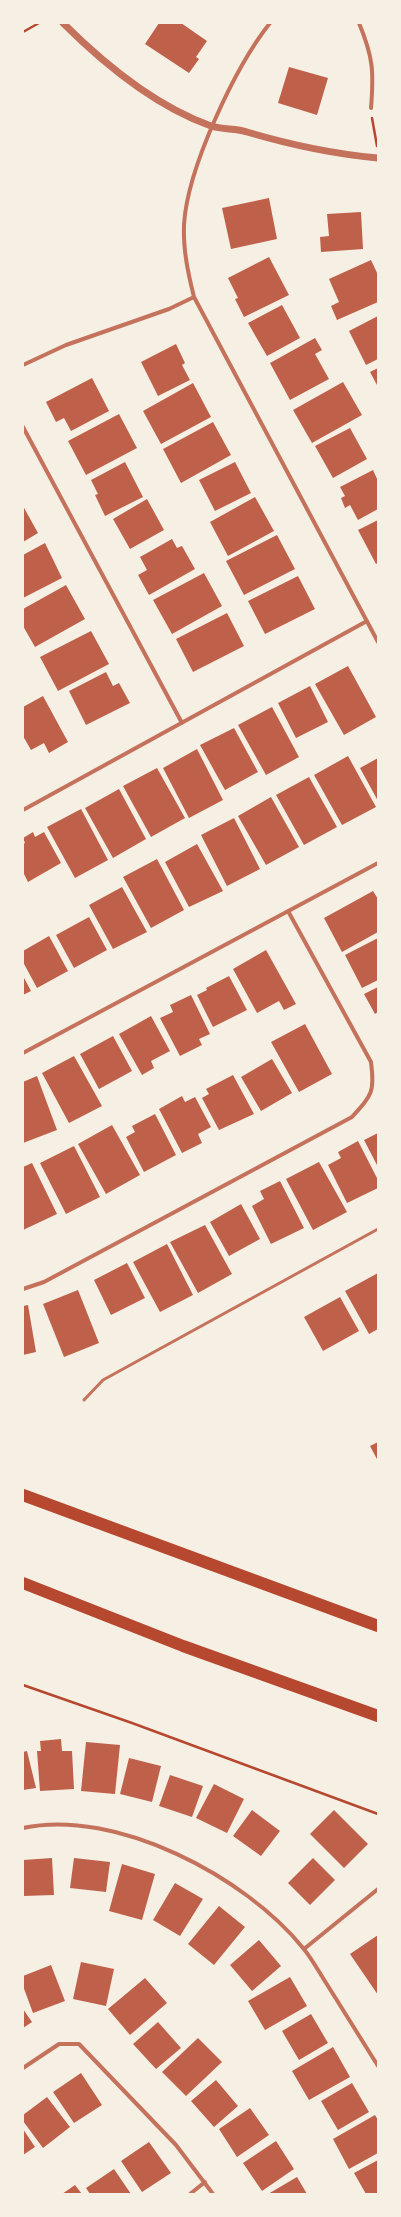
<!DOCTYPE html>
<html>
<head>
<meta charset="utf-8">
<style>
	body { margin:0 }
	#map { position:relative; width:401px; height:2217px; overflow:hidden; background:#f6efe4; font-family:"Asap Condensed",sans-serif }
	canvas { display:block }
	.frame { position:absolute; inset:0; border:24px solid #f6efe4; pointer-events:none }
</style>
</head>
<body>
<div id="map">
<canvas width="401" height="2217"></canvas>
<div class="frame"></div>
</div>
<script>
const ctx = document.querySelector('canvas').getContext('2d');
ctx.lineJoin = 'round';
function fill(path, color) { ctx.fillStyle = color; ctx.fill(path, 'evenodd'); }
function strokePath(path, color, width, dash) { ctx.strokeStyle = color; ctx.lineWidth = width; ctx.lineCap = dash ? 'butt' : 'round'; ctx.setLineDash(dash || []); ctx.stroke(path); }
const building = new Path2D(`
	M159,23H181L207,41L196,57L199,59L189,73L145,44Z
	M289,67L328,78L317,115L278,103Z
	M269,198L277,239L231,249L222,208Z
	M361,212L363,249L321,252L320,237L329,236L327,214Z
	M269,257L289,295L244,317L235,299L238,298L228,278Z
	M371,260L378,275V302L337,320L331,306L339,302L329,279Z
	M282,305L300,338L267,356L248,323Z
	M378,316V359L366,365L349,331Z
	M315,338L322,350L315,354L329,379L290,400L270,363Z
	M176,344L185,363L182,365L190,380L158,396L141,362Z
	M378,368V385H377L370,372Z
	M92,378L109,411L71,431L64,418L56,422L46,402Z
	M343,382L362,415L312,443L293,410Z
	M193,383L211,417L161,444L143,411Z
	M119,414L137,448L86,475L68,441Z
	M213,422L231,455L181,483L163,449Z
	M350,428L367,459L333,478L315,446Z
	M125,462L143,497L105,516L95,495L98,494L91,480Z
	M235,462L251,493L215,511L199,480Z
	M373,470L378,481V509L358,520L350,505L345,508L341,498L345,496L340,487Z
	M255,497L274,531L228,556L210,522Z
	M147,499L164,530L130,549L113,519Z
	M23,506L38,533L23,542Z
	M378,520V563L376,564L358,530Z
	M277,535L295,569L244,595L226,561Z
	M172,539L177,548L182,546L195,569L149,595L138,575L147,570L140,557Z
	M45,543L62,578L23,598V555Z
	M204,573L222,606L172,634L153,600Z
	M298,576L315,609L265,634L248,601Z
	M66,585L85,619L35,647L23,626V609Z
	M227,613L244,646L193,672L176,639Z
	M91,631L109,664L58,691L40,657Z
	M348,666L376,717L344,735L315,684Z
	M106,672L113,686L119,683L130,703L86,725L69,691Z
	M310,686L328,722L296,738L278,703Z
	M43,696L68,742L49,753L44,743L31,750L23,736V707Z
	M272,707L299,757L266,775L238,725Z
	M234,728L258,772L225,790L200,745Z
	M197,749L223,800L189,818L163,768Z
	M348,756L376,807L342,825L314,775Z
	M378,758V801L360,768Z
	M157,768L185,818L151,837L123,786Z
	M309,777L337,827L304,845L276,795Z
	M119,789L146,839L113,858L85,808Z
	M271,797L299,847L266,865L238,816Z
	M81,809L108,860L75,878L47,827Z
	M234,818L260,869L227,886L201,835Z
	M33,832L35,837L44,832L61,863L28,882L23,872V844L25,843L23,838Z
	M197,844L223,891L189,907L165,862Z
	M157,859L184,910L151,928L123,877Z
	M122,887L147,932L113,949L89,905Z
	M373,891L378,899V932L342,952L324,918Z
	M89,917L107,950L74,968L56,935Z
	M49,936L68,971L37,988L23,962V951Z
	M378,938V980L362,988L345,955Z
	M266,950L296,1004L284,1010L279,1001L257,1013L233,969Z
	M23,976L31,991L23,995Z
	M229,976L247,1010L213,1027L197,995L207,990L206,988Z
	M378,987V1012L375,1014L364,994Z
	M191,995L210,1034L199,1039L202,1045L180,1056L160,1018L173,1012L170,1005Z
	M151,1016L170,1051L151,1061L154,1068L142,1075L119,1034Z
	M305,1024L332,1074L299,1092L271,1042Z
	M113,1036L132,1071L99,1089L80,1054Z
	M74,1056L102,1106L69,1123L42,1073Z
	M272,1059L292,1093L261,1111L241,1077Z
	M233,1075L254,1114L219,1130L202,1098L209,1094L206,1089Z
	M37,1076L57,1130L23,1143V1082Z
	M182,1096L185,1102L195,1097L211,1127L198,1134L202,1143L182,1153L159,1109Z
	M155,1114L176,1155L144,1172L126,1137L135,1132L132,1126Z
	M112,1125L140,1175L106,1194L78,1144Z
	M378,1133V1167L364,1140Z
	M358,1141L378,1180V1188L347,1203L328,1165L341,1158L338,1152Z
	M74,1146L100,1197L66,1214L40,1163Z
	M319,1162L347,1212L313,1230L286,1179Z
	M32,1163L57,1214L23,1230V1167Z
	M280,1181L304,1228L271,1244L252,1206L264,1199L260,1191Z
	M241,1204L260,1239L229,1256L210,1222Z
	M205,1225L232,1274L198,1293L170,1242Z
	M167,1244L193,1295L160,1312L133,1262Z
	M127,1263L145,1298L111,1315L94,1280Z
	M378,1273V1329L369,1334L345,1291Z
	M78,1290L99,1343L64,1357L43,1304Z
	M340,1297L359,1331L323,1351L304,1317Z
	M28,1305L36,1352L23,1355V1306Z
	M378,1442V1461L370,1446Z
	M61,1739L62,1751H72L74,1789L40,1791L37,1751H41L40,1741Z
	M86,1742L120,1745L115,1794L81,1791Z
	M27,1751L36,1788L23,1790V1752Z
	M129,1758L161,1766L152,1802L120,1794Z
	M170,1775L203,1786L192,1817L159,1806Z
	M214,1784L244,1799L227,1833L196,1818Z
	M252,1810L280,1831L261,1856L233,1836Z
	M334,1810L368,1844L344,1868L310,1834Z
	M52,1858L54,1895L23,1896V1860Z
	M74,1858L110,1862L106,1892L70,1888Z
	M313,1858L335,1880L310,1905L288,1883Z
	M122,1864L155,1874L142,1920L109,1911Z
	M175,1883L203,1899L180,1936L153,1920Z
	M219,1906L245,1927L214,1965L188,1944Z
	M378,1935V1995L350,1954Z
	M259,1940L281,1966L252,1991L230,1965Z
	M81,1962L114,1969L106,2006L73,1999Z
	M51,1965L65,2001L33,2013L23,1986V1976Z
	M290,1977L307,2006L265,2030L248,2001Z
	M145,1978L167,2003L130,2035L108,2009Z
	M23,2009L32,2022L23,2028Z
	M311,2014L328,2043L299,2060L282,2031Z
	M158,2022L181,2048L156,2069L133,2044Z
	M198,2038L222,2062L186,2096L162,2072Z
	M333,2047L350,2077L309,2100L292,2071Z
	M81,2073L102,2105L74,2123L53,2092Z
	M216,2080L238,2106L214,2127L191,2101Z
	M352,2083L369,2112L338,2130L321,2101Z
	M47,2097L70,2127L43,2148L23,2121V2115Z
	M250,2108L269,2135L237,2157L219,2129Z
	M375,2115L378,2120V2153L349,2169L333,2139Z
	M23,2129L35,2147L23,2155Z
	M276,2141L294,2169L262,2191L243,2163Z
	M149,2142L171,2173L142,2192L121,2161Z
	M378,2160V2194H366L354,2173Z
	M114,2169L131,2194H90L86,2188Z
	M297,2177L307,2194H268Z
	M75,2185L82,2194H62Z`);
const path = new Path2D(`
	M23,32L39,23
	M372,118L377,146
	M23,1685L132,1723L378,1814`);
const service = new Path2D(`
	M84,1400L103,1380L378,1229`);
const minor = new Path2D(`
	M270,23C235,67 187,169 184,225C183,250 188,273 194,297L378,642
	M359,23C373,57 374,71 371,108
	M23,365L66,345L169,309L194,297
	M23,427L182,723
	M23,810L367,621
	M23,1053L378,863
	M23,1289L44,1282L352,1117C372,1095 375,1092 371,1062L288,911
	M23,1828C116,1808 246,1877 303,1948C313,1960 320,1974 328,1986C345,2013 361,2039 378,2066
	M304,1949L378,1889
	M23,2068L59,2044H79L176,2145L213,2194
	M190,2194L205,2182`);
const tertiary = new Path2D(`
	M63,23C105,65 155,106 211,126C223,130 236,128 247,132C291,145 333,154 378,158`);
const motorway = new Path2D(`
	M23,1495L378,1626
	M23,1583L183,1646L378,1716`);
fill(building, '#bf614a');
strokePath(path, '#b5482f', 2.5);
strokePath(service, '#c5725c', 3);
strokePath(minor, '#c5725c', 4);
strokePath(tertiary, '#c5725c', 7);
strokePath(motorway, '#b5482f', 12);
</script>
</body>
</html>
